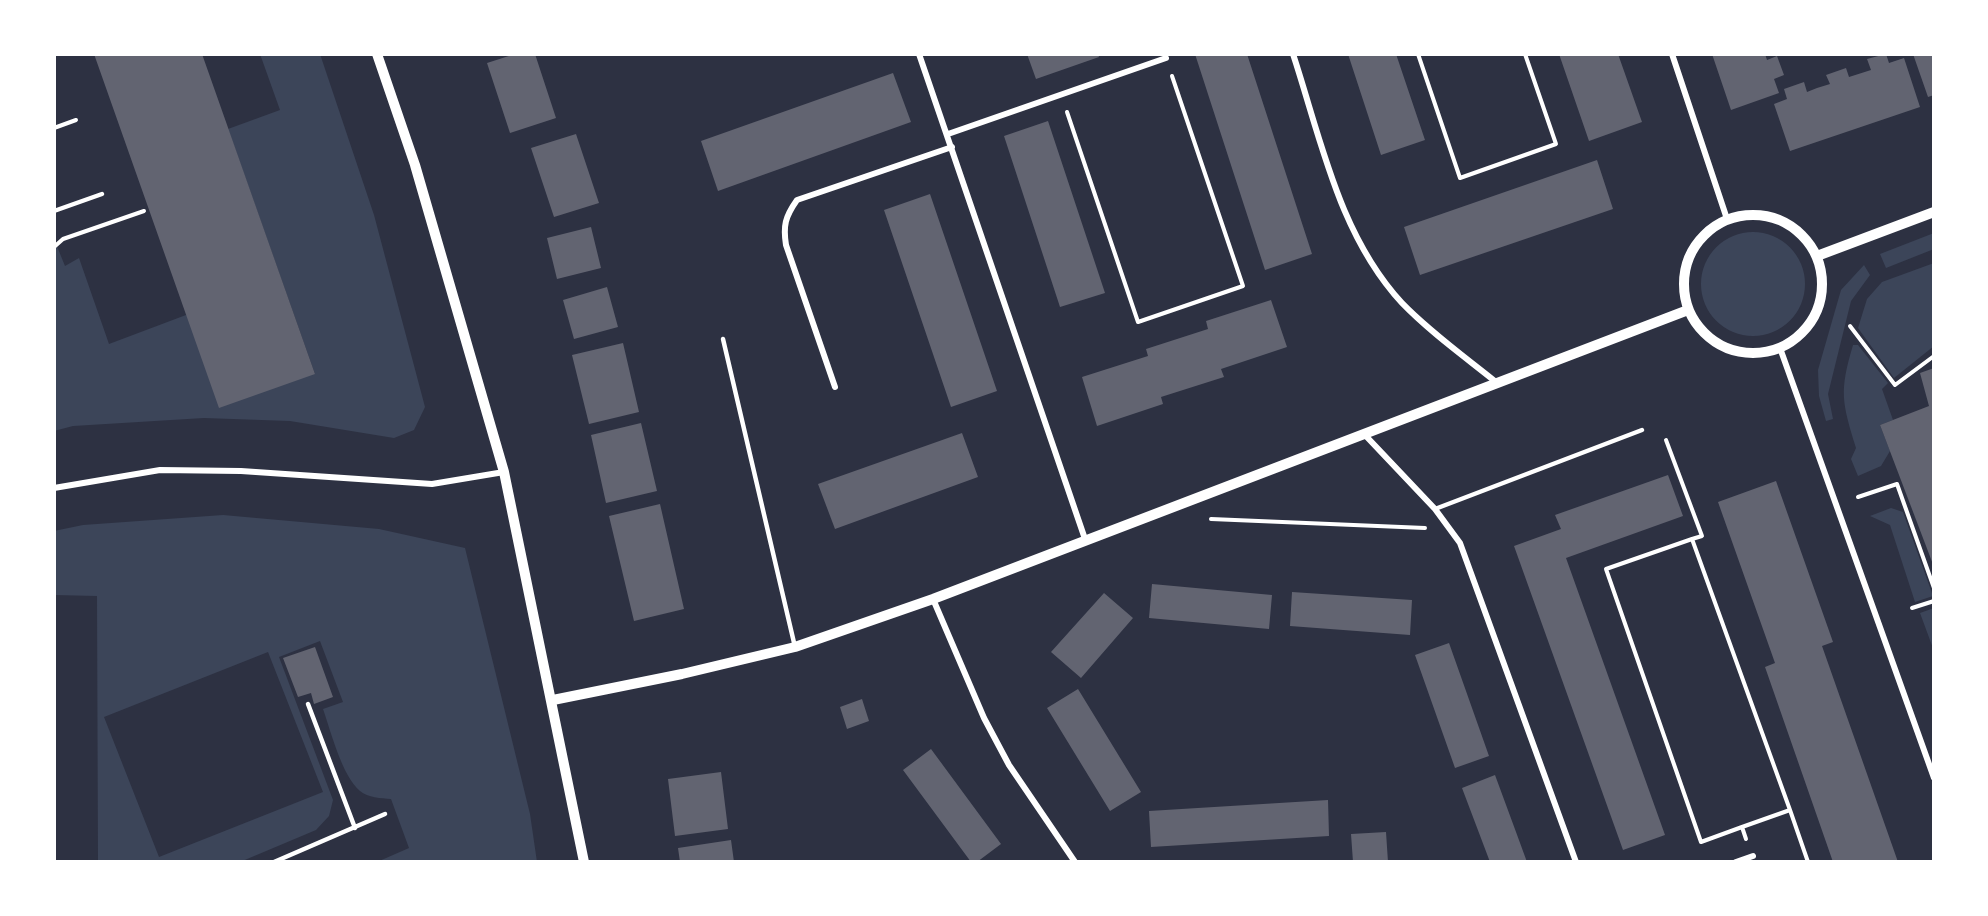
<!DOCTYPE html>
<html>
<head>
<meta charset="utf-8">
<style>
	body { margin:0 }
	#map { position:relative; width:1988px; height:916px; overflow:hidden; background:#2d3142; font-family:Raleway,sans-serif }
	canvas { display:block }
	.frame { position:absolute; inset:0; border:56px solid #fff; pointer-events:none }
</style>
</head>
<body>
<div id="map">
<canvas width="1988" height="916"></canvas>
<div class="frame"></div>
</div>
<script>
const ctx = document.querySelector('canvas').getContext('2d');
ctx.lineJoin = 'round';
function fill(path, color) { ctx.fillStyle = color; ctx.fill(path, 'evenodd'); }
function strokePath(path, color, width, dash) { ctx.strokeStyle = color; ctx.lineWidth = width; ctx.lineCap = dash ? 'butt' : 'round'; ctx.setLineDash(dash || []); ctx.stroke(path); }
const green = new Path2D(`
	M260,54H320L374,215L425,407L414,430L394,438L290,421L204,418L73,426L54,431V239L65,266L79,258L109,344L186,315L315,374L228,129L280,110Z
	M1701 284a52 52 0 1 1 104 0a52 52 0 1 1-104 0Z
	M1934,233V249L1886,268L1880,254Z
	M1934,263V346L1894,378L1858,328L1867,299L1882,282Z
	M1864,265L1870,275L1851,301L1828,394L1833,419L1826,421L1819,396L1818,370L1841,290Z
	M1853,345H1858L1888,383L1882,389L1893,420L1880,425L1890,451L1881,466L1858,476L1851,459L1856,448C1842,402 1839,392 1853,345Z
	M1891,508L1903,512L1933,596L1915,602L1890,525L1870,516Z
	M223,515L379,529L465,548L530,814L537,862H377L409,848L391,799C381,798 368,798 360,791C342,776 331,732 323,709L343,702L320,641L279,657L333,800L329,816L316,830L240,862H98L97,596L54,595V531L83,525ZM268,652L323,792L159,857L104,717Z
	M1934,608V651L1920,613Z`);
const building = new Path2D(`
	M94,54H202L315,374L219,408Z
	M515,54H535L556,118L510,133L487,63Z
	M1027,54H1098L1099,57L1036,79Z
	M1195,54H1247L1312,254L1265,270Z
	M1348,54H1396L1425,140L1381,155Z
	M1559,54H1618L1642,122L1589,141Z
	M1712,54H1765L1767,60L1777,56L1784,75L1774,79L1779,93L1731,110Z
	M1886,54L1889,63L1904,58L1920,107L1790,151L1774,104L1787,99L1784,89L1804,82L1807,92L1817,88L1830,84L1826,75L1846,68L1849,77L1871,70L1867,59Z
	M1913,54H1934V95L1928,97Z
	M893,73L911,122L718,191L701,141Z
	M1048,121L1105,293L1060,307L1004,136Z
	M576,134L599,203L554,217L531,148Z
	M1597,160L1613,209L1420,275L1404,227Z
	M930,194L997,391L951,407L884,210Z
	M591,227L601,268L557,279L547,238Z
	M607,287L618,327L574,339L563,300Z
	M1271,300L1287,347L1221,369L1224,377L1161,397L1163,404L1097,426L1082,377L1148,356L1146,349L1208,329L1206,321Z
	M623,343L639,412L589,424L572,355Z
	M1934,368V567L1880,425L1929,406L1920,373Z
	M641,423L657,491L606,503L591,435Z
	M962,433L978,477L835,529L818,484Z
	M1668,475L1683,516L1566,558L1665,835L1623,850L1514,546L1561,529L1555,515Z
	M1776,481L1833,642L1822,646L1898,862H1833L1765,667L1775,663L1718,502Z
	M660,504L684,609L634,621L609,516Z
	M1152,584L1272,595L1269,629L1149,618Z
	M1292,592L1412,600L1410,635L1290,626Z
	M1104,593L1133,618L1081,678L1051,652Z
	M1449,643L1489,756L1455,768L1415,655Z
	M315,647L333,697L314,704L311,693L298,697L283,658Z
	M1078,689L1141,792L1110,811L1047,708Z
	M862,699L869,721L847,729L840,707Z
	M931,749L1001,844L977,862H971L903,770Z
	M721,772L728,829L675,836L668,779Z
	M1495,775L1516,832L1527,862H1490L1462,788Z
	M1328,800L1329,836L1151,847L1149,811Z
	M1386,832L1388,862H1353L1351,834Z
	M731,840L734,862H680L678,848Z`);
const path = new Path2D(`
	M1418,54L1460,178L1556,144L1525,54
	M1067,112L1138,322L1243,286L1172,76
	M54,128L76,120
	M54,247L63,239L144,211
	M1850,326L1895,385L1934,356
	M1666,440L1702,536L1692,539L1790,810L1742,827L1746,839
	M1858,497L1897,484L1934,588
	M1211,519L1425,528
	M1692,539L1606,569L1701,842L1742,827
	M1912,608L1934,601
	M1790,810L1808,862`);
const service = new Path2D(`
	M54,211L102,194
	M723,339L795,647
	M1435,509L1642,430
	M308,704L355,828
	M274,862L385,814`);
const minor = new Path2D(`
	M919,54L1085,539
	M1293,54C1321,139 1339,235 1402,303C1430,332 1465,357 1496,382
	M1672,54L1727,219
	M948,134L1166,58
	M1780,348L1934,778
	M835,387L786,245C783,226 785,217 797,200L952,147
	M1364,434L1435,509L1460,543L1576,862
	M54,488L160,470L241,471L432,484L504,472
	M933,599L984,718L1009,765L1075,862
	M1736,862L1753,856`);
const tertiary = new Path2D(`
	M377,54L415,165L504,472L584,862
	M1684 284a69 69 0 1 1 138 0a69 69 0 1 1-138 0Z
	M1817,256L1934,212
	M553,700L682,674L795,647L933,599L1688,310`);
fill(green, '#3c4559');
fill(building, '#626471');
strokePath(path, '#fff', 4);
strokePath(service, '#fff', 4.5);
strokePath(minor, '#fff', 6);
strokePath(tertiary, '#fff', 10);
</script>
</body>
</html>
